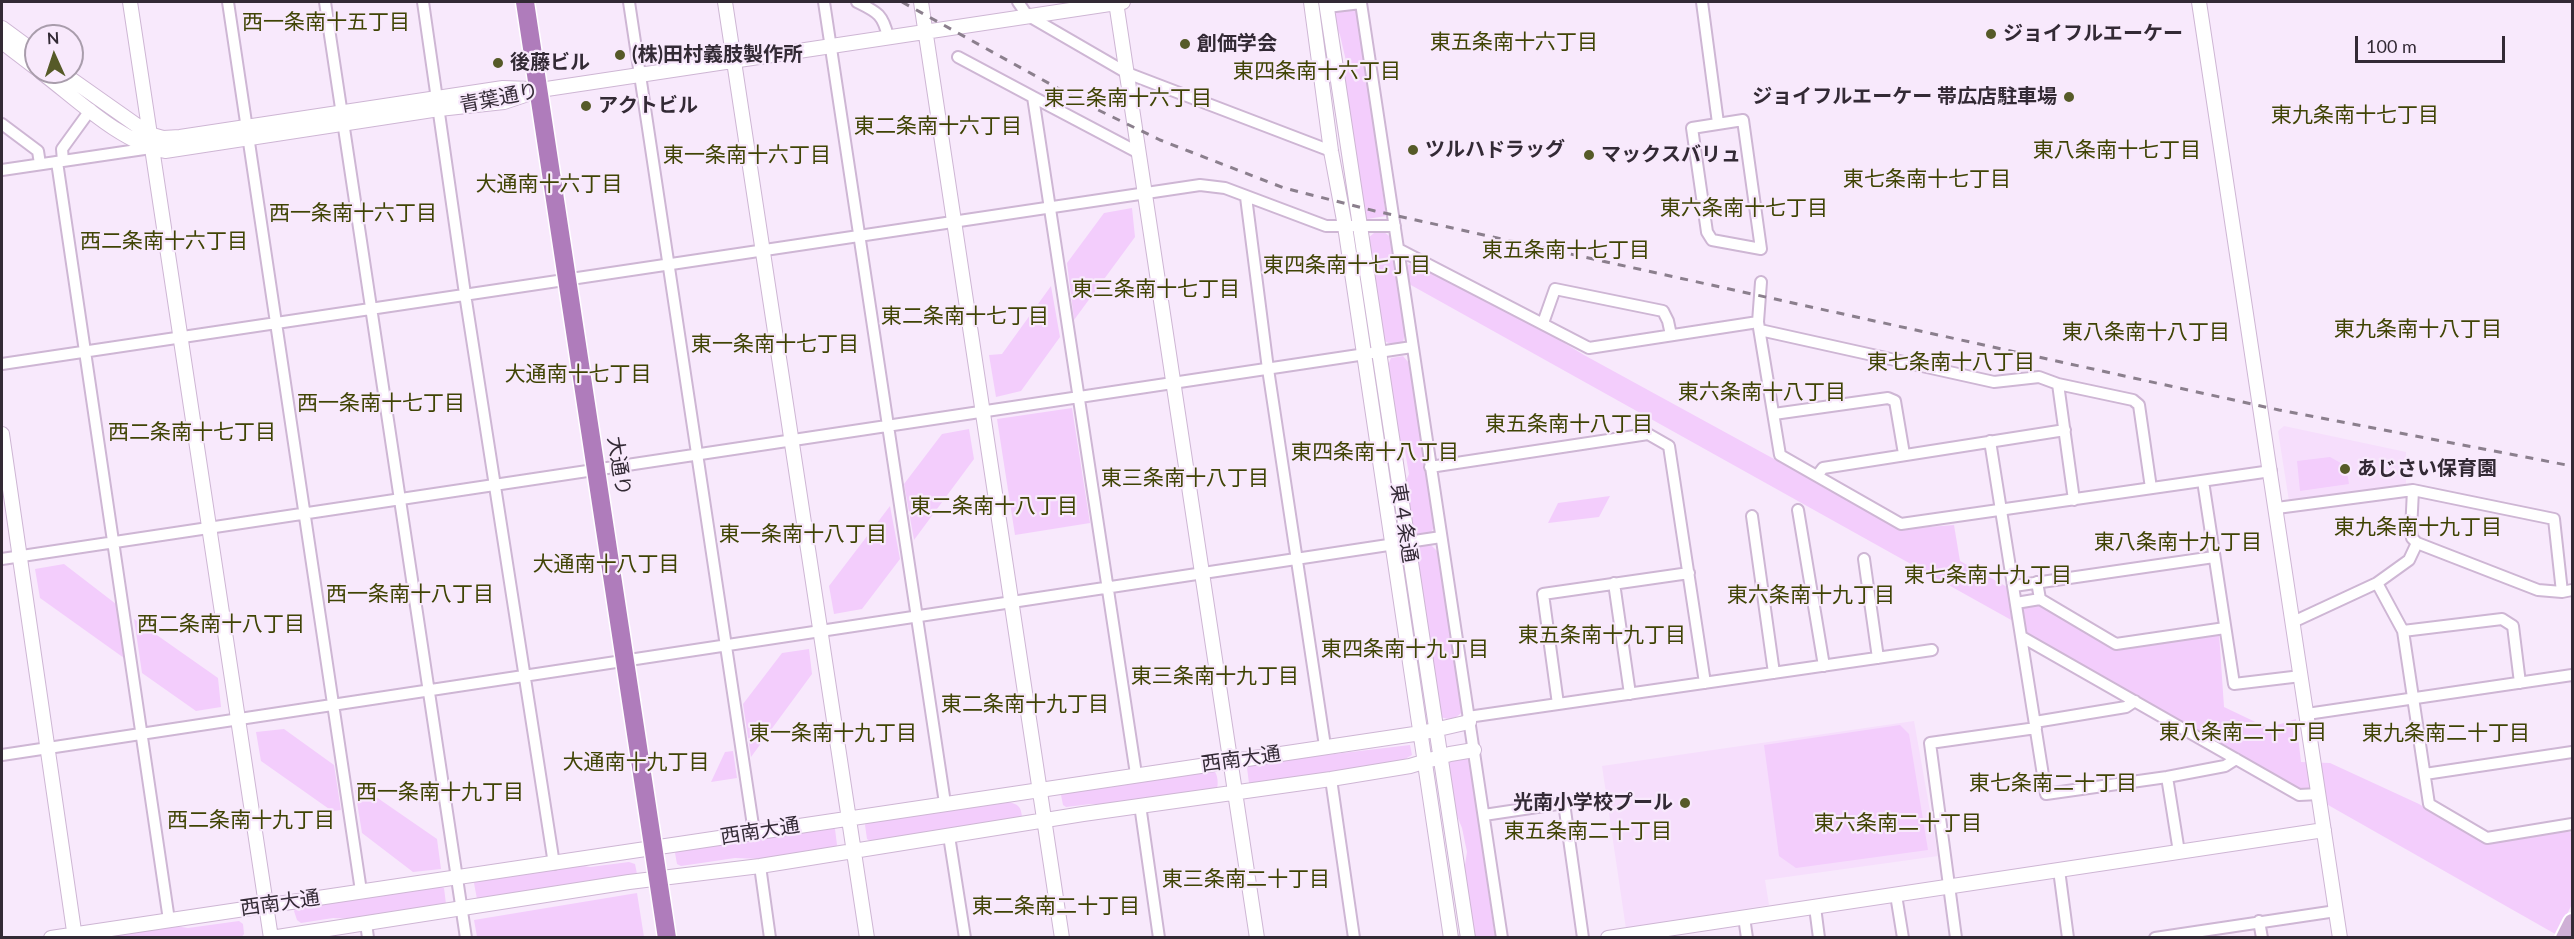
<!DOCTYPE html>
<html>
<head>
<meta charset="utf-8">
<style>
	body { margin:0 }
	#map { position:relative; width:2574px; height:939px; overflow:hidden; background:#f8e9fc; font-family:Lato,sans-serif }
	canvas { display:block }
	.frame { position:absolute; inset:0; border:3px solid #332a35; pointer-events:none }
	.north { position:absolute; left:24px; top:24px; width:60px; height:60px; box-sizing:border-box; background:#f8e9fc; border:2px solid #a99dac; border-radius:50%; rotate:357deg; font-size:16px; font-weight:700; line-height:24px; text-align:center; color:#332a35 }
	.north::after { content:''; display:block; margin:auto; width:21px; height:27px; background:#565a28; clip-path:polygon(50% 0,100% 100%,50% 72%,0 100%) }
	.scale { position:absolute; left:2355px; top:36px; width:150px; height:27px; box-sizing:border-box; border:3px solid #332a35; border-top:0; padding-left:8px; font-size:18px; line-height:21px; white-space:nowrap; color:#332a35; -webkit-text-stroke:4px #f8e9fc; paint-order:stroke }
</style>
</head>
<body>
<div id="map">
<canvas width="2574" height="939"></canvas>
<div class="frame"></div>
<div class="north">N</div>
<div class="scale">100 m</div>
</div>
<script>
const ctx = document.querySelector('canvas').getContext('2d');
ctx.lineJoin = 'round';
function fill(path, color) { ctx.fillStyle = color; ctx.fill(path, 'evenodd'); }
function strokePath(path, color, width, dash) { ctx.strokeStyle = color; ctx.lineWidth = width; ctx.lineCap = dash ? 'butt' : 'round'; ctx.setLineDash(dash || []); ctx.stroke(path); }
function drawText(font, color, halo, rows, align = 'center') {
  ctx.font = font + ' Lato,"Noto Sans JP",sans-serif'; ctx.lineWidth = 4.5; ctx.setLineDash([]); ctx.textBaseline = 'middle'; ctx.strokeStyle = halo; ctx.fillStyle = color; for (const [text, x, y, turn = 0] of rows) {
    ctx.save(); ctx.translate(x, y); ctx.rotate((+turn || 0) * Math.PI / 180); ctx.textAlign = isNaN(turn) ? turn : align; if (halo) ctx.strokeText(text, 0, 0); ctx.fillText(text, 0, 0); ctx.restore();
  }
}
const built = new Path2D(`
	M2284,426L2406,452V486L2289,501L2278,431Z
	M1914,721L1938,856L1765,880L1769,905L1626,929L1602,766Z`);
const green = new Path2D(`
	M1331,2H1357L1386,216L1367,219L1362,213L1343,88L1346,61L1340,35L1333,20Z
	M1132,208L1135,237L1074,320L1067,263L1104,213Z
	M1384,232L1392,238L1405,334L1403,342L1391,344L1384,341L1368,238L1374,233Z
	M1416,262L1535,325L1584,355L1902,529L1954,525L1960,561L2116,647L2219,633L2224,707L2268,728L2296,719L2301,762L2330,763L2419,804L2487,844L2567,831L2572,833V904L2557,935L2027,634L2013,621L1409,284L1408,265Z
	M1051,286L1060,337L1021,391L996,397L989,355L1002,354Z
	M1403,356L1409,363L1434,528L1429,534L1416,535L1411,530L1404,485L1409,474L1405,451L1396,434L1386,370L1391,358Z
	M1072,408L1090,523L1015,535L997,419Z
	M969,429L974,459L914,540L904,484L942,434Z
	M2330,457L2346,466L2349,484L2300,491L2297,461Z
	M1610,496L1599,517L1548,523L1558,503Z
	M890,506L900,559L862,609L834,614L829,586Z
	M1421,545H1431L1439,553L1463,711C1457,718 1450,721 1441,717L1415,555Z
	M64,564L116,604L124,658L40,598L35,569Z
	M134,619L218,678L221,707L196,711L142,673Z
	M809,649L812,674L751,757L743,704L782,653Z
	M1900,725L1909,734L1928,850L1796,868L1779,856L1764,745Z
	M284,729L334,765L341,810L332,811L261,761L256,732Z
	M1410,745L1412,755L1398,763L1253,785L1249,783L1247,768L1250,764Z
	M733,751L737,778L711,782L725,752Z
	M1465,755L1469,760L1495,937H1473L1464,871L1467,852L1462,828L1454,808L1446,764L1448,758Z
	M1213,769C1218,774 1219,785 1216,791L1124,804H1091L1066,807L1063,805L1061,795L1065,790Z
	M355,790H366L437,839L441,869L413,872L362,833Z
	M1008,802C1018,804 1021,806 1022,817L1018,821L872,842L867,839L865,825L868,820Z
	M832,827L835,829L837,845L835,848L763,859L735,858L681,866L677,864L675,853L678,849Z
	M629,862L635,864L637,874L480,900L477,899L474,883L477,879L578,865L590,867Z
	M439,886L444,888L446,904L357,919L333,918L301,923L297,920L294,911L298,906Z
	M637,893L644,937H477L474,920Z
	M239,921L243,924L244,934L241,938H96L170,925L188,928Z`);
const street = new Path2D(`
	M228,2L361,891
	M325,2L466,938
	M423,2L465,294L554,864
	M629,2L754,832
	M824,2L945,803
	M857,2C877,12 883,14 888,37
	M1018,2L1027,15L1127,73L1331,151
	M1702,2L1718,123
	M1327,7L1361,3L1502,938
	M958,57L1033,97L1136,774
	M1033,97L1139,153
	M1743,120L1761,249L1712,240L1707,232L1692,128Z
	M2,124L38,151L40,164
	M63,161L62,149L91,109
	M57,162L169,920
	M2,170L151,148
	M1246,197L1268,369L1325,746
	M1400,250L1589,348L1758,322
	M1761,282L1758,322L1780,455L1901,524L2271,471
	M1543,323L1555,289L1663,311L1668,321L1671,335
	M1760,330L1994,382L2039,377L2058,384
	M2,364L1200,185L1225,188L1326,226H1395
	M1774,414L1888,398L1895,401L1904,454
	M1990,441L2046,794L2167,777L2225,766L2236,759
	M1430,467L1648,434L1669,446L1705,683
	M1817,476L1823,468L2065,430
	M2203,481L2234,684L2301,676
	M2413,490L2411,531L2412,538L2417,543L2538,590L2562,592L2572,590
	M2074,500L2058,384L2133,400L2139,405L2151,488
	M2277,508L2413,490L2554,519L2562,592
	M1798,510L1824,666
	M1752,516L1774,673
	M2,559L1412,347
	M1864,559L1878,658
	M2037,582L2040,599L2116,644L2225,628
	M1614,583L1630,694
	M2377,583L2403,631L2429,804L2487,838L2572,824
	M2014,586L2214,557
	M2016,603L2040,599
	M2293,622L2377,583L2409,560L2417,543
	M2403,631L2502,619L2513,626L2520,683
	M2022,637L2299,795L2319,794
	M1558,704L1543,594L1689,573
	M2307,714L2572,675
	M1468,717L1932,650
	M2035,722L2126,707L2135,701
	M2,755L1441,537
	M2425,774L2572,752
	M2167,777L2179,852
	M1331,779L1354,938
	M1140,805L1159,938
	M1484,815L1564,803L1583,938
	M949,836L965,938
	M760,866L770,938
	M2059,870L2068,938
	M1896,895L1903,938
	M1815,907L1819,938
	M1744,917L1747,938
	M2259,921L2262,938
	M366,923L368,938
	M1956,938L1930,743L2036,728
	M2155,938L2336,911`);
const secondary = new Path2D(`
	M130,2L271,938
	M725,2L867,938
	M921,2L1062,938
	M1116,2L1257,938
	M1311,2L1331,151L1345,226L1451,938
	M1326,2L1468,938
	M2199,2L2340,938
	M2,28L36,53
	M2,42L36,68
	M41,72C78,100 120,142 165,151L439,109L504,102L540,90L1123,2
	M61,72L149,134L163,138L180,137L503,88L532,89
	M2,434L75,938
	M51,938L1421,733L1469,722
	M271,938L629,882L760,866L1083,814L1331,779L1410,766L1450,754L1474,750
	M1608,938L2324,830`);
const primary = new Path2D(`
	M2564,938L2572,922`);
const highway = new Path2D(`
	M525,2L667,938`);
const rail = new Path2D(`
	M902,2L1090,106L1160,140L1284,188L1375,211L2279,410L2572,466`);
const markers = [
	[1991,34,6,"#565a28"],
	[1185,44,6,"#565a28"],
	[620,55,6,"#565a28"],
	[498,63,6,"#565a28"],
	[2069,97,6,"#565a28"],
	[586,106,6,"#565a28"],
	[1413,150,6,"#565a28"],
	[1589,155,6,"#565a28"],
	[2345,469,6,"#565a28"],
	[1685,803,6,"#565a28"]
];
const poiNames = [
	["ジョイフルエーケー",2003,34],
	["創価学会",1197,44],
	["(株)田村義肢製作所",632,55],
	["後藤ビル",510,63],
	["ジョイフルエーケー 帯広店駐車場",2057,97,"right"],
	["アクトビル",598,106],
	["ツルハドラッグ",1425,150],
	["マックスバリュ",1601,155],
	["あじさい保育園",2357,469],
	["光南小学校プール",1673,803,"right"]
];
const streetNames = [
	["青葉通り",499,98,-11],
	["大通り",619,466,81],
	["東４条通",1404,523,81],
	["西南大通",1241,759,-8],
	["西南大通",760,831,-9],
	["西南大通",280,903,-8]
];
const neighbourhoodNames = [
	["西一条南十五丁目",326,22],
	["東五条南十六丁目",1514,42],
	["東四条南十六丁目",1317,71],
	["東三条南十六丁目",1128,98],
	["東九条南十七丁目",2355,115],
	["東二条南十六丁目",938,126],
	["東八条南十七丁目",2117,150],
	["東一条南十六丁目",747,155],
	["東七条南十七丁目",1927,179],
	["大通南十六丁目",549,184],
	["東六条南十七丁目",1744,208],
	["西一条南十六丁目",353,213],
	["西二条南十六丁目",164,241],
	["東五条南十七丁目",1566,250],
	["東四条南十七丁目",1347,265],
	["東三条南十七丁目",1156,289],
	["東二条南十七丁目",965,316],
	["東九条南十八丁目",2418,329],
	["東八条南十八丁目",2146,332],
	["東一条南十七丁目",775,344],
	["東七条南十八丁目",1951,362],
	["大通南十七丁目",578,374],
	["東六条南十八丁目",1762,392],
	["西一条南十七丁目",381,403],
	["東五条南十八丁目",1569,424],
	["西二条南十七丁目",192,432],
	["東四条南十八丁目",1375,452],
	["東三条南十八丁目",1185,478],
	["東二条南十八丁目",994,506],
	["東九条南十九丁目",2418,527],
	["東一条南十八丁目",803,534],
	["東八条南十九丁目",2178,542],
	["大通南十八丁目",606,564],
	["東七条南十九丁目",1988,575],
	["西一条南十八丁目",410,594],
	["東六条南十九丁目",1811,595],
	["西二条南十八丁目",221,624],
	["東五条南十九丁目",1602,635],
	["東四条南十九丁目",1405,649],
	["東三条南十九丁目",1215,676],
	["東二条南十九丁目",1025,704],
	["東八条南二十丁目",2243,732],
	["東一条南十九丁目",833,733],
	["東九条南二十丁目",2446,733],
	["大通南十九丁目",636,762],
	["東七条南二十丁目",2053,783],
	["西一条南十九丁目",440,792],
	["西二条南十九丁目",251,820],
	["東六条南二十丁目",1898,823],
	["東五条南二十丁目",1588,831],
	["東三条南二十丁目",1246,879],
	["東二条南二十丁目",1056,906]
];
fill(built, '#f6defc');
fill(green, '#f3cdfc');
strokePath(street, '#ceb6d4', 14);
strokePath(secondary, '#ceb6d4', 16);
strokePath(primary, '#fff', 20);
strokePath(highway, '#fff', 21);
strokePath(street, '#fff', 10);
strokePath(secondary, '#fff', 14);
strokePath(primary, '#cfb0d6', 16);
strokePath(highway, '#af7cbb', 18);
strokePath(rail, '#8b7f8d', 3, [8, 8]);
for (const [x, y, r, color] of markers) { const dot = new Path2D(); dot.arc(x, y, r, 0, 2 * Math.PI); ctx.fillStyle = color; ctx.fill(dot); strokePath(dot, '#f8e9fc', 2); }
drawText('bold 20px', '#332a35', '#f8e9fc', poiNames, 'left');
drawText('20px', '#332a35', '#f8e9fc', streetNames);
drawText('21px', '#404405', '#f8e9fc', neighbourhoodNames);
</script>
</body>
</html>
